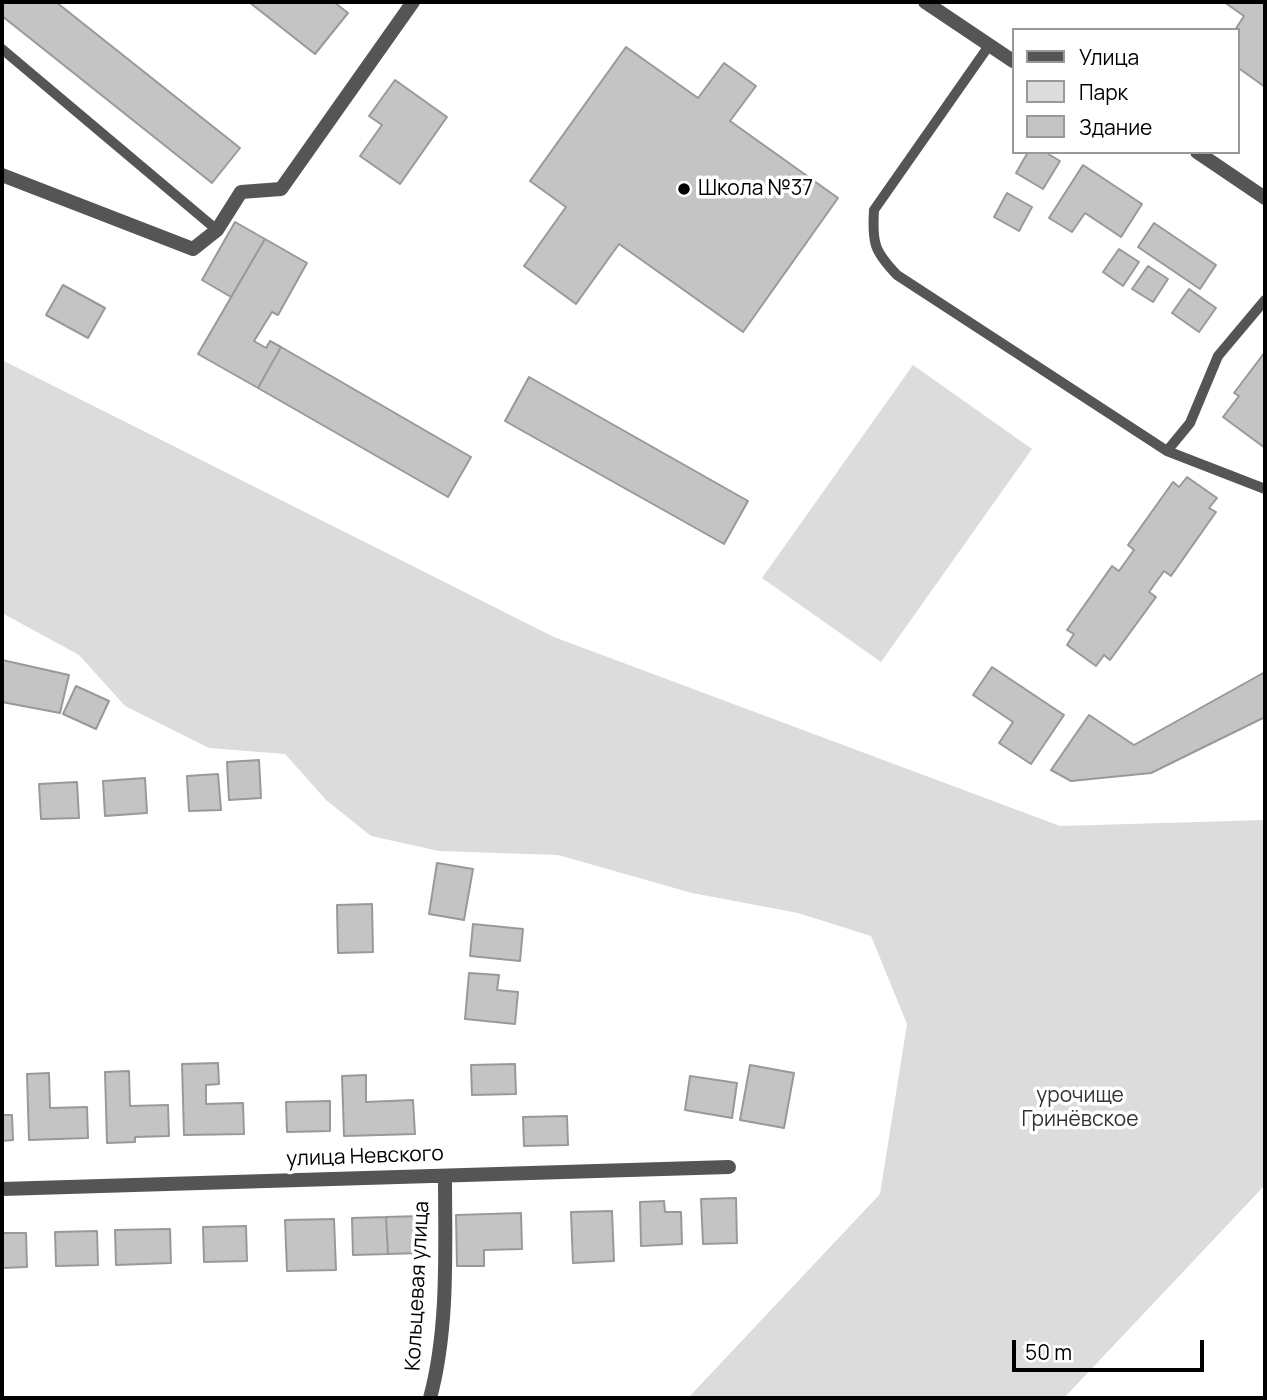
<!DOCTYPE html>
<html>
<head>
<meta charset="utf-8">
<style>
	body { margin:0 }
	#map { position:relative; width:1267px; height:1400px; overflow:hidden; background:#fff; font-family:Manrope,sans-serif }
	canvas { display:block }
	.frame { position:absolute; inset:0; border:4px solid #000; pointer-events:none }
	.legend { position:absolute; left:1012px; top:28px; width:228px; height:126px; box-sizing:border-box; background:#fff; border:2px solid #999; margin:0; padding:9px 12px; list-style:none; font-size:21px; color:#000 }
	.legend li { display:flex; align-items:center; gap:14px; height:35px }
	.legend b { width:35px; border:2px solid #999 }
	.scale { position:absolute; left:1012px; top:1340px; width:192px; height:32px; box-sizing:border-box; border:4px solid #000; border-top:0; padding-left:9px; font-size:21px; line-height:24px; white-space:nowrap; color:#000; -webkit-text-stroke:5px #fff; paint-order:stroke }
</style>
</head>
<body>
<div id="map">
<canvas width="1267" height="1400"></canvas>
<div class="frame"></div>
<ul class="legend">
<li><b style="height:9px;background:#555"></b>Улица</li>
<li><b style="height:19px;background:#dcdcdc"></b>Парк</li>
<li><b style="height:19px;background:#c4c4c4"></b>Здание</li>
</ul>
<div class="scale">50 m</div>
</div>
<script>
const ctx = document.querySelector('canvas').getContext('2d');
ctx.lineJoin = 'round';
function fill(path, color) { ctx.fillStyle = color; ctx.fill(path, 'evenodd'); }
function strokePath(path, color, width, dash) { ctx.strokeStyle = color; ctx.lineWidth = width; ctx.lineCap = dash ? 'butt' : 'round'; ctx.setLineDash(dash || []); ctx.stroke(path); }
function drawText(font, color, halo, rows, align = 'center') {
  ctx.font = font + ' Manrope,sans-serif'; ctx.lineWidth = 7; ctx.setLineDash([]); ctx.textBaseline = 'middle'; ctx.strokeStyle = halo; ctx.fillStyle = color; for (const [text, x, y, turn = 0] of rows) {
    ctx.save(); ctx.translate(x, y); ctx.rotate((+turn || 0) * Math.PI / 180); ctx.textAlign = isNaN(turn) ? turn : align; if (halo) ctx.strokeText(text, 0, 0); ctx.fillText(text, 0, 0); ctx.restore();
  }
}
const green = new Path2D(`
	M2,360L554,637L1060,826L1265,820V1185L1064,1398H688L880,1194L907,1024L871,936L798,913L692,893L558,855L439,851L371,836L326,800L285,754L209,748L125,706L79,655L2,613Z
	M913,365L1032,449L881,662L762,578Z`);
const building = new Path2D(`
	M2,2H56L240,148L212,183L2,16Z
	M249,2H334L348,13L315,54Z
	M1224,2H1265V87L1237,67V30H1235L1244,16Z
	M626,47L698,98L724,63L756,86L730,121L838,198L743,332L619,244L576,304L524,266L566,207L530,181Z
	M395,80L447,117L400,184L360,156L382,125L369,116Z
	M1028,152H1045L1060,161L1043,189L1016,173Z
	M1083,165L1142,204L1121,237L1085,213L1072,232L1049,218Z
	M1007,193L1032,207L1019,231L994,217Z
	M235,222L265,239L231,297L202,280Z
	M1154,223L1216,265L1200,289L1138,247Z
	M265,239L307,263L278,315L272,312L254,341L266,348L270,341L281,347L258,388L198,354Z
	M1119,249L1139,262L1123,286L1103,272Z
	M1148,266L1168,279L1153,302L1132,289Z
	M63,285L105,308L88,338L46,315Z
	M1189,289L1216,308L1199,332L1172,313Z
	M281,347L471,457L448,497L258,388Z
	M1265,352V448L1223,417L1239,396L1234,393Z
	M529,377L748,501L724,544L505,421Z
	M1187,477L1217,498L1209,508L1216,512L1171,576L1164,571L1149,592L1156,597L1110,660L1104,655L1096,666L1067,645L1074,634L1067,630L1112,566L1119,571L1134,550L1128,545L1173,482L1179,487Z
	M2,660L69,675L60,713L2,702Z
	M992,667L1064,715L1031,764L999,743L1013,722L973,695Z
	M1265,672V717L1151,773L1071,781L1051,770L1089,715L1134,745Z
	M76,686L109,701L96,729L63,714Z
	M259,760L261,798L229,800L227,762Z
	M218,774L221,810L189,811L187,776Z
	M145,778L147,813L105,816L103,781Z
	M77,782L79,818L41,819L39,784Z
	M437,863L473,869L464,920L429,914Z
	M372,904L373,952L338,953L337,905Z
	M473,924L523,929L520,961L470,956Z
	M469,973L499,975L497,990L518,992L515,1024L465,1019Z
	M218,1063L219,1084L206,1085V1104L243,1103L244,1134L184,1135L182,1064Z
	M515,1064L516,1094L472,1095L471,1065Z
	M750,1065L794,1073L784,1128L740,1120Z
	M129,1071L130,1106L168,1105L169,1136L135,1137V1142L107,1143L105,1072Z
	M49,1073L50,1108L87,1107L88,1138L29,1140L27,1074Z
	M366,1075V1102L413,1100L415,1134L344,1136L342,1076Z
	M690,1076L737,1083L732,1118L685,1110Z
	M330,1101V1131L287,1132L286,1102Z
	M2,1115H12L13,1140L2,1141Z
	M567,1116L568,1145L524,1146L523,1117Z
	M736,1198L737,1243L703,1244L701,1199Z
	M664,1201L665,1212H681L682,1244L641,1246L640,1202Z
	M612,1211L614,1261L573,1263L571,1212Z
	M521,1213L522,1249L484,1250V1266H457L456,1215Z
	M420,1216L421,1253L388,1254L386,1217Z
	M386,1217L388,1254L353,1255L352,1218Z
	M334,1219L336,1270L287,1271L285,1220Z
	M246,1226L247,1261L204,1262L203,1227Z
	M170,1229L171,1263L116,1265L115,1230Z
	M97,1231L98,1265L56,1266L55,1232Z
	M2,1233H26L27,1267L2,1268Z`);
const lane = new Path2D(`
	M988,47L874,210C872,243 874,251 897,275L1167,451L1265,489
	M2,49L217,230
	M1167,451L1190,423L1218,356L1265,300`);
const street = new Path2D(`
	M925,2L1013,61
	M1197,152L1265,198
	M2,175L193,249L217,230L241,192L281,189L413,2
	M2,1189L729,1167
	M430,1398C449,1328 445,1248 445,1176`);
const markers = [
	[684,189,7,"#000"]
];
const poiNames = [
	["Школа №37",698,189]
];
const parkNames = [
	["урочище",1080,1096],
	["Гринёвское",1080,1120]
];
const streetNames = [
	["улица Невского",365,1157,-2],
	["Кольцевая улица",418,1286,-87]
];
fill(green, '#dcdcdc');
fill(building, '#c4c4c4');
strokePath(building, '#999', 2);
strokePath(lane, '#555', 10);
strokePath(street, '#555', 14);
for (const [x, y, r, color] of markers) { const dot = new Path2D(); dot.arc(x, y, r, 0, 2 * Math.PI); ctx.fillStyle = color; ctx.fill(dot); strokePath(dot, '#fff', 2.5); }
drawText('21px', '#000', '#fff', poiNames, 'left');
drawText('21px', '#333', '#fff', parkNames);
drawText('21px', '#000', '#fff', streetNames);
</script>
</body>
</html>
